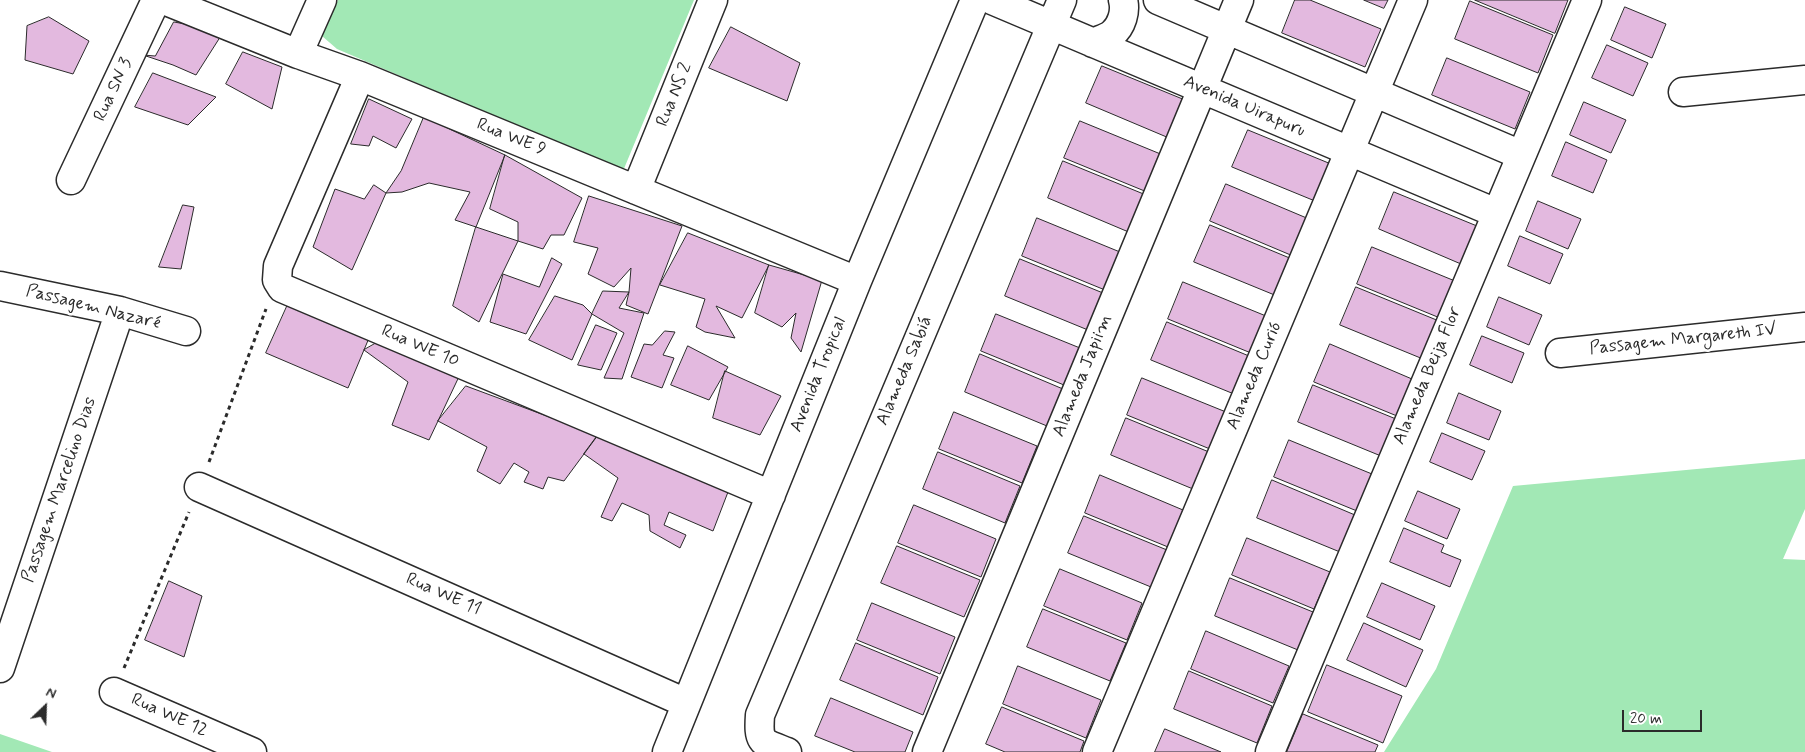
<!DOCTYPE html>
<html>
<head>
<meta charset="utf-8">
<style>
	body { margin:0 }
	#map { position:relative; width:1805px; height:752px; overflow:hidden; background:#fff; font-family:Mynerve,sans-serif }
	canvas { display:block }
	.north { position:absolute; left:20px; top:682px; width:50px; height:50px; -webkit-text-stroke:4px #fff; paint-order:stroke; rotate:24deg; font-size:14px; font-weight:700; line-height:20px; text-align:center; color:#2b2b2b }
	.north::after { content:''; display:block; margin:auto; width:18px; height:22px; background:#2b2b2b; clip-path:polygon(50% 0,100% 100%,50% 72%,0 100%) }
	.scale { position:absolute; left:1622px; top:710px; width:80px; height:22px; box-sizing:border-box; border:2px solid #2b2b2b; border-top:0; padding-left:6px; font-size:15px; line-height:18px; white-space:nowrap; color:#2b2b2b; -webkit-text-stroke:4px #fff; paint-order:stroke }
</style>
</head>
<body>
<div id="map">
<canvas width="1805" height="752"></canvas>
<div class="north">N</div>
<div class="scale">20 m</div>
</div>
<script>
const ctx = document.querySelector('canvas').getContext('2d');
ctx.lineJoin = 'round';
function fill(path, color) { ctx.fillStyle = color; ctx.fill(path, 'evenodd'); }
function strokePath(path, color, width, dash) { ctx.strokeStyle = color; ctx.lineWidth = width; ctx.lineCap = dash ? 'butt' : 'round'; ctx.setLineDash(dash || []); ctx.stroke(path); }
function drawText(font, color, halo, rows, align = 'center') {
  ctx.font = font + ' Mynerve,sans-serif'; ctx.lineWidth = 5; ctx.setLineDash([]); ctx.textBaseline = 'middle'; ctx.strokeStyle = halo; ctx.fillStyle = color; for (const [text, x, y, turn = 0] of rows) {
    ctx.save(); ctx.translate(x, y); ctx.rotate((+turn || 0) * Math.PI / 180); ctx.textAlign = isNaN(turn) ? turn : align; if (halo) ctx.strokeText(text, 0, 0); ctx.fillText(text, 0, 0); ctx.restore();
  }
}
const green = new Path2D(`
	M338,0H694L623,171L337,49L322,36Z
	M1805,459V509L1783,559L1805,560V752H1384L1436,669L1513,486Z
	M0,734L52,752H0Z`);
const building = new Path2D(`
	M1295,0H1310L1381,29L1365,67L1282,33Z
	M1364,0H1388L1384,8Z
	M1475,0H1568L1555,33Z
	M1470,1L1553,35L1538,73L1455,39Z
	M1625,7L1666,24L1652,58L1611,40Z
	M49,17L89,41L73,74L25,60L27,26Z
	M174,22L224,31L196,75L173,65L143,55L155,56Z
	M731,27L800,63L787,101L709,68Z
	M1607,45L1648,63L1633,96L1592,78Z
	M243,52L282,67L272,109L226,84Z
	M1447,58L1530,92L1515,129L1432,95Z
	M1102,66L1185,100L1169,138L1086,103Z
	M153,73L216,97L188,125L135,107Z
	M369,99L412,119L396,148L373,136L369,146L351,144Z
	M1584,102L1626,120L1611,153L1570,135Z
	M424,117L505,155L476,227L455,220L470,192L429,183L402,192L386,193L401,171Z
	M1080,121L1163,155L1147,192L1064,158Z
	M1248,130L1331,164L1315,201L1232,167Z
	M1566,142L1607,160L1593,193L1552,176Z
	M505,155L582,198L564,235H551L543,249L518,241V222L490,209Z
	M1063,161L1146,195L1131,233L1048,198Z
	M1226,184L1309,219L1293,256L1210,221Z
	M374,185L386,193L352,270L313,247L335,189L364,199Z
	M1394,192L1477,226L1461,264L1379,229Z
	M589,196L682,226L648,314L626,305L629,292L631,268L614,287L588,274L598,248L574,242Z
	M1538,201L1581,219L1568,249L1526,231Z
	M183,205L194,207L181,269L159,267Z
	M1037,218L1120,252L1105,290L1022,256Z
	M1210,225L1292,259L1277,296L1194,262Z
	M476,227L518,241L479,322L453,306Z
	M688,233L769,265L742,318L716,306L735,338L705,332L696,327L705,299L660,285Z
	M1520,236L1563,254L1550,284L1508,266Z
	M1372,247L1455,281L1440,318L1357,284Z
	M552,258L562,264L526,334L490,322L503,274L539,287Z
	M1020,259L1103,293L1088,330L1005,296Z
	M769,265L822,280L801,352L791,338L796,313L782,327L755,313Z
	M1183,282L1266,316L1251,353L1168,319Z
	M1356,287L1439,321L1423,359L1340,325Z
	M603,291L629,292L619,308L644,313L622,379L604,378L624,333L592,314Z
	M555,296L583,305L592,314L572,360L529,340Z
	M1499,297L1542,315L1529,345L1487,327Z
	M289,302L369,338L348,388L266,353Z
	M996,314L1080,348L1064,385L981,351Z
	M1167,322L1249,356L1234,394L1151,360Z
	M596,325L617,333L601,370L578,365Z
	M665,331L675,332L663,355L674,358L662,388L631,377L644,344L652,345Z
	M1482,336L1524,353L1512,383L1470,365Z
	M378,342L464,366L429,440L392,425L408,382L364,350Z
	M1330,344L1412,379L1397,416L1314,382Z
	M688,346L728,367L709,400L671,385Z
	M980,354L1063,389L1047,426L965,392Z
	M725,371L781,396L760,435L713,418Z
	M1142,378L1226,412L1210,449L1127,415Z
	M1313,385L1396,419L1381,456L1298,422Z
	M466,386L598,435L564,481L548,477L543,489L524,482L529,472L514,463L500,484L477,471L487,447L438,421Z
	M1459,393L1501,411L1489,440L1447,423Z
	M954,412L1037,446L1022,483L939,449Z
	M1126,418L1209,452L1193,489L1111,455Z
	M1442,433L1485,451L1472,480L1430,462Z
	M598,435L733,479L713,531L669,512L664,525L686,535L680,548L650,531L649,515L622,503L612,521L601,517L618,478L584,454Z
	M1289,440L1372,474L1357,511L1274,477Z
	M938,452L1020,486L1005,523L923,489Z
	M1100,475L1183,510L1168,547L1085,513Z
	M1272,480L1355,515L1340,552L1257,518Z
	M1418,491L1460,509L1447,539L1405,521Z
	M914,505L996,539L981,577L898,543Z
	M1084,516L1167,550L1151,587L1068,553Z
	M1404,528L1444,545L1441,552L1461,560L1450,587L1390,562Z
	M1247,538L1330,572L1314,609L1232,575Z
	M897,546L980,580L964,617L881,583Z
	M1060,569L1142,603L1127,640L1044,606Z
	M1230,578L1313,612L1298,650L1215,616Z
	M169,581L202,596L184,657L145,640Z
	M1382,583L1435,606L1420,640L1367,617Z
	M872,603L955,637L940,674L857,640Z
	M1043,609L1126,643L1110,681L1027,647Z
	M1364,623L1423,650L1406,687L1347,660Z
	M1206,631L1289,666L1273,703L1191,669Z
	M856,643L938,677L923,715L840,680Z
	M1327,665L1402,696L1383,743L1308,712Z
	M1018,666L1101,700L1086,738L1003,704Z
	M1189,671L1272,706L1257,743L1174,709Z
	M831,698L913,732L905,752H855L815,736Z
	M1002,707L1084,741L1080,752H1005L986,744Z
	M1303,714L1378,745L1375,752H1287Z
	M1165,729L1221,752H1155Z`);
const path = new Path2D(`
	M209,462L266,309
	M124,668L189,512`);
const minor = new Path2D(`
	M164,0L298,54L360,76L857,281
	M992,0L1496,213
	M1158,0L1521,155
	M1093,43C1099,40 1107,38 1112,34C1122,26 1126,11 1123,0
	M298,54L322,0
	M360,76L278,266L277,280L282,288L771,495
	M1683,92L1805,80
	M71,180L156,0
	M636,190L713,0
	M0,286L120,311L186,331
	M1560,353L1805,327
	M199,487L686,703
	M0,668L120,311
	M114,692L252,752
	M667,752L857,281L975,0
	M787,752C762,742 758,744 760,715L1062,0
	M927,752L1239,0
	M1097,752L1413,0
	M1270,752L1587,0`);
const streetNames = [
	["Rua SN 3",114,90,-65],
	["Rua NS 2",675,95,-68],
	["Avenida Uirapuru",1244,107,23],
	["Rua WE 9",511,138,22],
	["Passagem Nazaré",93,308,14],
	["Passagem Margareth IV",1683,340,-6],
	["Rua WE 10",420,347,23],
	["Alameda Sabiá",905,371,-67],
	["Avenida Tropical",819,375,-68],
	["Alameda Japiim",1083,376,-68],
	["Alameda Curió",1255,376,-67],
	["Alameda Beija Flor",1428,376,-67],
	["Passagem Marcelino Dias",60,490,-71],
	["Rua WE 11",443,595,24],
	["Rua WE 12",169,716,24]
];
fill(green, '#a2e8b5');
fill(building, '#e3b9df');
strokePath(building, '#2b2b2b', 1);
strokePath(minor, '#2b2b2b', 31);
strokePath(path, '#2b2b2b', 3, [4, 4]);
strokePath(minor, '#fff', 28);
drawText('18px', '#2b2b2b', '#fff', streetNames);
</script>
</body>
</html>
